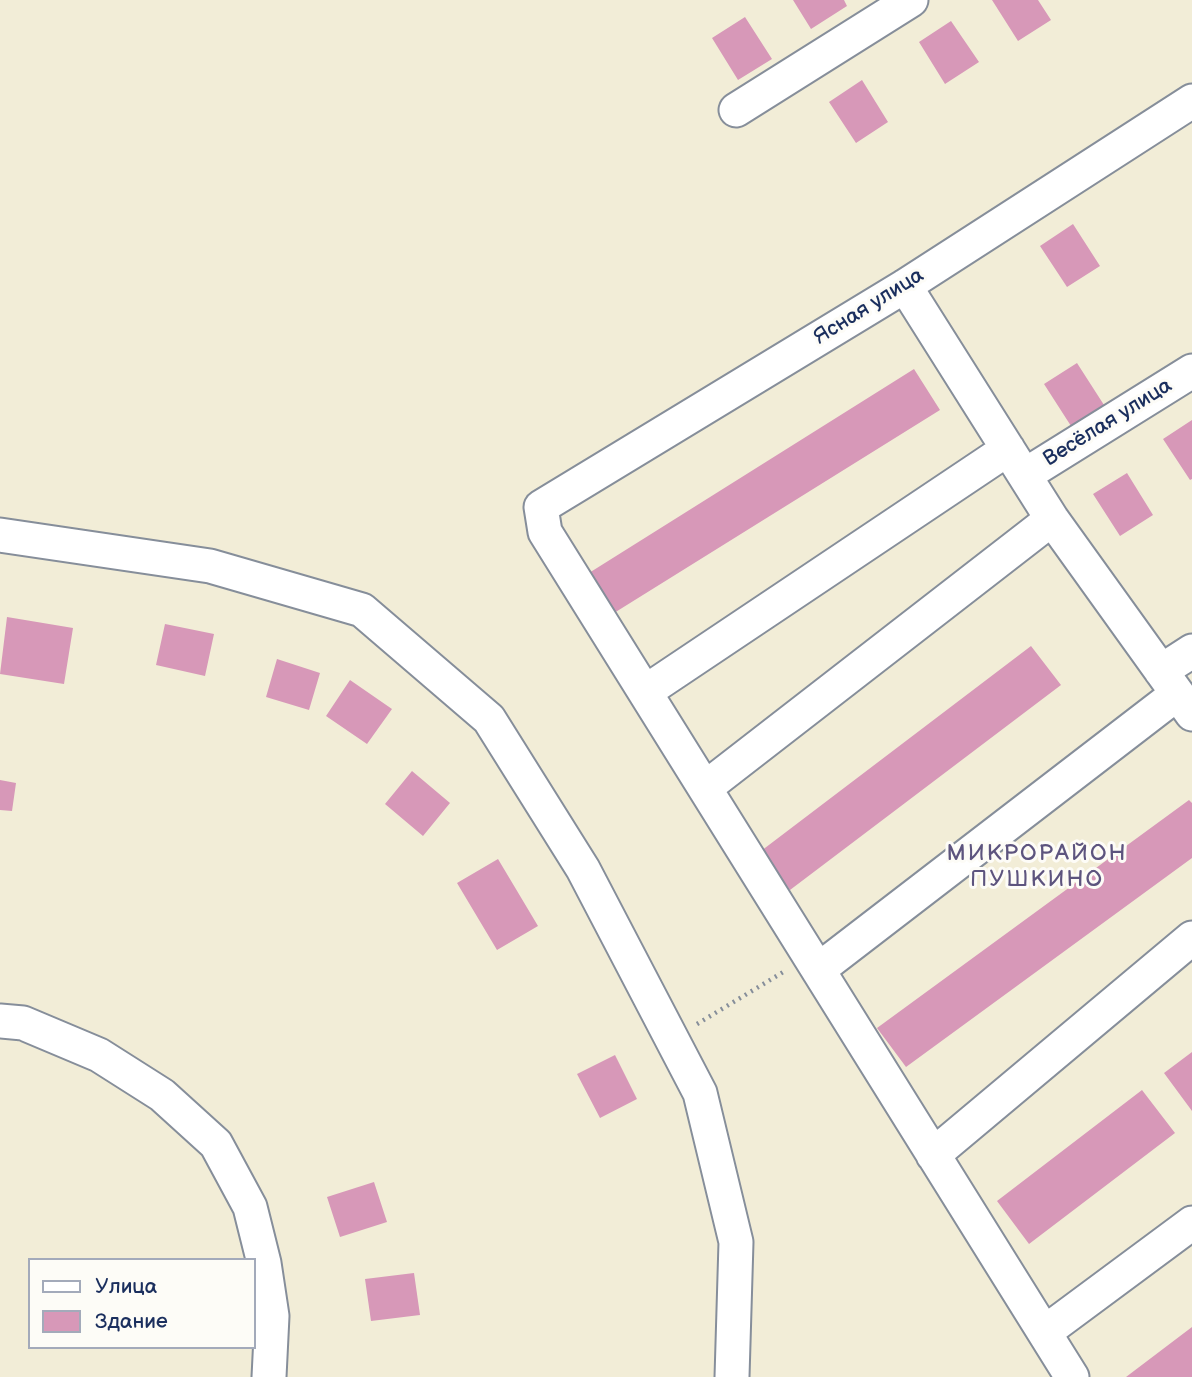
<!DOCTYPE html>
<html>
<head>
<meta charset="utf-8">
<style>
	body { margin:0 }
	#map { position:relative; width:1192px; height:1377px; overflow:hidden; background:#f2edd7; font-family:"Balsamiq Sans",sans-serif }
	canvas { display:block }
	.legend { position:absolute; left:28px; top:1258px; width:228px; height:91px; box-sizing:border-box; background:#fdfcf7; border:2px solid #a3aaba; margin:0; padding:9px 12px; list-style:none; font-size:21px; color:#1b2f5e }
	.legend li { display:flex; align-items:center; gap:14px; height:35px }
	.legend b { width:35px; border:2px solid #a3aaba }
</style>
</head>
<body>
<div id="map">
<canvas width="1192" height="1377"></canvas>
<ul class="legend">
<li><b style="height:9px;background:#fff"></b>Улица</li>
<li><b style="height:19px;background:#d798b8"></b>Здание</li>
</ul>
</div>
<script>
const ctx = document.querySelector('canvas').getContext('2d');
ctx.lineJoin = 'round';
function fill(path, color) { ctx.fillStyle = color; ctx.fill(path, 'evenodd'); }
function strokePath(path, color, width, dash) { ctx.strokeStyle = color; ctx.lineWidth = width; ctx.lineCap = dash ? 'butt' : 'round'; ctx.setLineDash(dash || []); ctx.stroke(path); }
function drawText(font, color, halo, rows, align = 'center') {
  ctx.font = font + ' "Balsamiq Sans",sans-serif'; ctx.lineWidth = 6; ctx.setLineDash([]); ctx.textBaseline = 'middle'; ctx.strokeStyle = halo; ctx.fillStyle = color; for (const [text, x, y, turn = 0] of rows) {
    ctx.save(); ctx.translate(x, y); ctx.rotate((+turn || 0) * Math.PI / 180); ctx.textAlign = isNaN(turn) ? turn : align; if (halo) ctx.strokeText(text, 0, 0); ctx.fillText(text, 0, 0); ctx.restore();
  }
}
const building = new Path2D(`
	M793,0H844L847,6L811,29Z
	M992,0H1038L1051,20L1018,41Z
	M745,17L772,59L738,80L712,38Z
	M951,21L979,62L945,84L919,42Z
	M862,80L888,122L856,143L829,102Z
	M1073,224L1100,266L1067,287L1040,246Z
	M1077,363L1104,405L1071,426L1044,384Z
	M914,369L940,410L606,618L581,578Z
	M1192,420V479L1190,480L1163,439Z
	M1127,473L1153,515L1120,536L1093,494Z
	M7,617L73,628L64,684L0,674Z
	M165,624L214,634L205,676L156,665Z
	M1031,646L1061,685L790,890L761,851Z
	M277,659L320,673L309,710L266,697Z
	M350,680L392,709L367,744L326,716Z
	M412,771L450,803L423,836L385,804Z
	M0,780L16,783L12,811L0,810Z
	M1189,800L1192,803V858L906,1067L877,1028Z
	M498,859L538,926L497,950L457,883Z
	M1192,1052V1111L1164,1073Z
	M615,1055L637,1099L600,1118L577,1074Z
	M1142,1090L1175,1133L1029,1244L997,1201Z
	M374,1182L387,1222L340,1237L327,1197Z
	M414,1273L420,1315L371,1321L365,1279Z
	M1192,1327V1377H1126Z`);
const path = new Path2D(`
	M697,1024L785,971`);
const minor = new Path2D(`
	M736,110L911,0
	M905,286L1052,519L1192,714
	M1025,475L1192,371
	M0,535L210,566L362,610L489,719L583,869L700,1093L736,1242L732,1377
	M1161,671L1192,651
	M645,692L1008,449
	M705,788L1052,519
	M818,970L1177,694
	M0,1021L23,1023L99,1055L162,1095L216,1144L250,1207L264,1263L272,1316L269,1377
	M933,1155L1192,938
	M1045,1332L1192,1223
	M1072,1377L545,532L541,507L905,286L1192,101`);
const streetNames = [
	["Ясная улица",869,307,-32],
	["Весёлая улица",1108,423,-32]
];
const neighbourhoodNames = [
	["МИКРОРАЙОН",1037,854],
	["ПУШКИНО",1037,880]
];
fill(building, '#d798b8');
strokePath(minor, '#868e9a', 37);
strokePath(path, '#868e9a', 4.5, [2, 5]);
strokePath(minor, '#fff', 33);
drawText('21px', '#1b2f5e', '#fdfcf7', streetNames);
ctx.letterSpacing = '2px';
drawText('23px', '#5d547e', '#fdfcf7', neighbourhoodNames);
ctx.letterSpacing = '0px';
</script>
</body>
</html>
